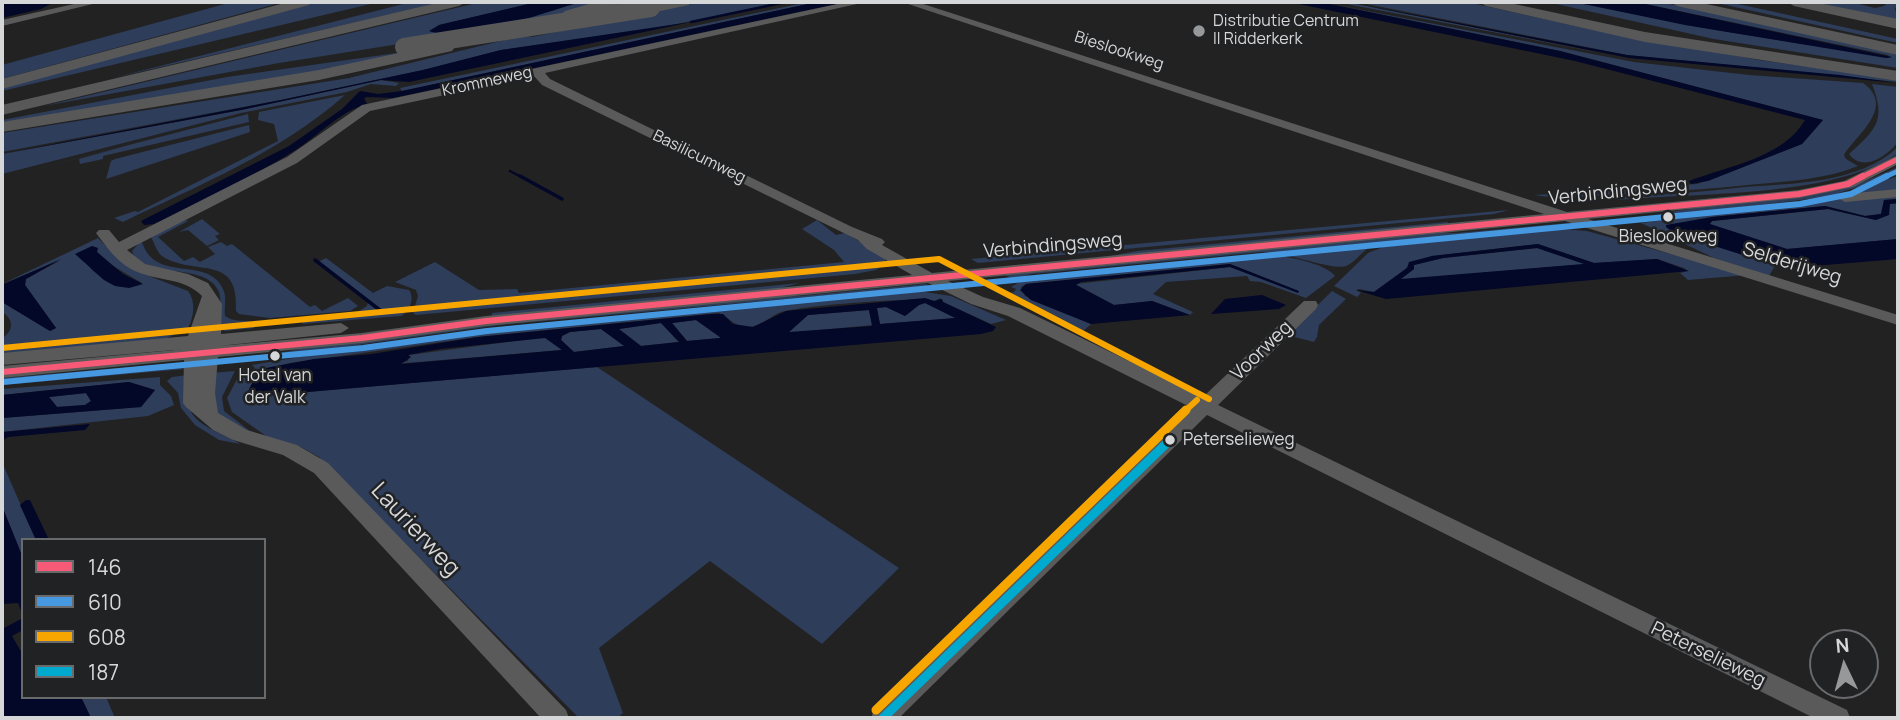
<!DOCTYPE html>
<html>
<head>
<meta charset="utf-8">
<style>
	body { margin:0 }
	#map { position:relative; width:1900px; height:720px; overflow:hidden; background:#222223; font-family:Manrope,sans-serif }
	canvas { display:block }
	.frame { position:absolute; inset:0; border:4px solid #d6d7d9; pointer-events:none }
	.legend { position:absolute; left:21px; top:538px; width:245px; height:161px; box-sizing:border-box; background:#212224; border:2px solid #696a6c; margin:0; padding:9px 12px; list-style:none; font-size:21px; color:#d6d7d9 }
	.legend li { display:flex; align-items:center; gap:14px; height:35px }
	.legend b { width:35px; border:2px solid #696a6c }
	.north { position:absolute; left:1809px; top:629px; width:70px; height:70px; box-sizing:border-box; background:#212224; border:2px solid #696a6c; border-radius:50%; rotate:355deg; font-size:19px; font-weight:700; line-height:28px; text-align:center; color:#d6d7d9 }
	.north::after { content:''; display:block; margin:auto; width:24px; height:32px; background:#979899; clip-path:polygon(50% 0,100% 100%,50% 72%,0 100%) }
</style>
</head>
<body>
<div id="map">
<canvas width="1900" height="720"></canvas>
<div class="frame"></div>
<ul class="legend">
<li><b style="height:9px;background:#f75a77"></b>146</li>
<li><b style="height:9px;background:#4699e1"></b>610</li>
<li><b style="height:9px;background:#f7a600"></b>608</li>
<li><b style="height:9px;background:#00a9ce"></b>187</li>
</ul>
<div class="north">N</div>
</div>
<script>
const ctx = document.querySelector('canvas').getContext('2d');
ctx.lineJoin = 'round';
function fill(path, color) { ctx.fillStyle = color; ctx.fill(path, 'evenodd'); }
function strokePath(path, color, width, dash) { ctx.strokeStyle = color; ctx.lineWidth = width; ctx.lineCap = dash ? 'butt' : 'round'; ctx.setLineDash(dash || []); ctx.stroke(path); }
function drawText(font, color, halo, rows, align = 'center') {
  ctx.font = font + ' Manrope,sans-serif'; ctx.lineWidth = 5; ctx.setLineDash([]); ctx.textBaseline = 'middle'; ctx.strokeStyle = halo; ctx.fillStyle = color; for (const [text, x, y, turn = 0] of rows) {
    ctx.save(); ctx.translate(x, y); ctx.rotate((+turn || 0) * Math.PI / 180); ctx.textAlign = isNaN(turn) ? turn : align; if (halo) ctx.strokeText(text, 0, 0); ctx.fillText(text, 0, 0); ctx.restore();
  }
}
const green = new Path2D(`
	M232,2H283L2,79V65Z
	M315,2H379L2,91V86Z
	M411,2H444L113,78Z
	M481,2H537L439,25L507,24L580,2H601L538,22L279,63L44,106Z
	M701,2H788L651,29L501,50L423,70L281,100L2,152V133L349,78L521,36L532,37Z
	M808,2H817L402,91L400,88Z
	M1320,2L1634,62L1749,75L1863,83C1897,107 1855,136 1844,155L1846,159L1858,166C1826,179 1792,181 1758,184C1710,189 1663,192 1614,195C1587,196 1561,200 1535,195L1697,184L1802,144L1823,120L1560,51Z
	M1336,2H1347L1617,56Z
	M1356,2H1467L1589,29L1759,60L1898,79V82L1627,55Z
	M1547,2H1574L1716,30L1891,58L1888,55L1636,2H1660L1898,51V68L1714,39Z
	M1712,2H1729L1898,39V43Z
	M1814,2H1851L1875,8L1884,6L1888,2H1898L1895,9L1898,20Z
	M439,47L305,74L2,124V120L227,77Z
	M381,80L399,83L396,86L371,84L347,92L241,113L2,174V154L241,110Z
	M1872,84L1898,87V142C1887,156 1863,173 1849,154C1877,129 1886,120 1872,84Z
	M345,95C281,152 199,185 123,222L114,218L135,211L138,212L278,141L274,124L258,120L259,112Z
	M248,114L249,122L103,156V159L80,164L79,159L126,146L2,178Z
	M249,125L250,132L106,179L111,161L115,159Z
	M1898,147L1896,155C1827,198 1701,192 1619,200L1616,197C1659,195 1702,192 1745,187C1795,183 1858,184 1898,147Z
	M1898,167V172L1890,177L1826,197L1674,215L1670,212L1863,182Z
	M1898,176V192L1848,200L1898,195V199L1884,200L1881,214L1865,216L1825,206L1712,217L1674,233L1776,264L1769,276L1714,258L1641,223L1830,198Z
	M1898,203V239L1787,249L1709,224L1712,221L1828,209L1876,220L1890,204Z
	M1509,210L1494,214L978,263L971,259Z
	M202,219L220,234L215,236L219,240L207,246L188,230L179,232Z
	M186,220L188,221L158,237L184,261L193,257L200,262L215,254L208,247L221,242L227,246L232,244L310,307L315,305L322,311L348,298L358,306L350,311L270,318L239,314L236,311C239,254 199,276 165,258C155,252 156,244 150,236Z
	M817,220L836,235L845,233L885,256L886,264L876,270L855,274L416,315L413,313L418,296L416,290L395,282L435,262L479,290L517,289L519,293L844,262L834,250L802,229Z
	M1447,222L1449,224L1094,259L1137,251Z
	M1568,223L1587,228L1554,226L1384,242C1360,248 1361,259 1346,266C1334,271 1283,251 1262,252L1032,274L1013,279L1003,274L1422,233H1456Z
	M1560,229L1587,231L1747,275L1688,280L1680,273L1687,271L1684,268L1657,259L1594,263L1538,244L1432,256L1407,268L1374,292L1359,289L1356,290L1361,293L1357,297L1334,286L1368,253L1383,247Z
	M98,238L122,262L136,271L188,291C196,301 194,317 188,328L165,339L2,355V338C14,331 14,319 2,312V302L50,331L56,328L25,285L26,279L61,260L2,284ZM94,249L108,263L142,283C118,291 110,285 91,269Z
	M142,242C155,284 208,255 223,289C227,297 224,307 225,316C235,323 245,319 256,323L254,328L225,331L220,328C216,316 224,302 218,290C204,261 141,281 132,251L139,243Z
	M1537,248L1586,264L1399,280L1414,269V265L1443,258Z
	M1266,255C1284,255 1325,263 1335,276L1306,298L1261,282L1250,281L1247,276L1166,282L1153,294L1193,312L1190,315L1152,301L1114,305L1075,284L1230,267L1298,291L1230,264L1026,284L1021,287L1025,296L1091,324L1081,333L1009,293L1014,292L1016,289L1011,287L1019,282L1038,277Z
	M326,258L373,293L387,286L409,290C415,298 410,312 401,316L302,324L304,320L351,316L367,306L368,301L318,262Z
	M800,283L765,292L492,316V313Z
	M925,284L947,290L917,287L500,325L278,356L280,353L305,348L468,326L769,296H800Z
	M918,291L951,296L1006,320L991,324L943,302L940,298L935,301C919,296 798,306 781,312C768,317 762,327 747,327C733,326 730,318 719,313L478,337L290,363C269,368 257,370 248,392L261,396L597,367L899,568L822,644L710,561L599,648L623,713L617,718H579L319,457L299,446L269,438L232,412L227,398L242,370L249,372L255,368L252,365C472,326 696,313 918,291Z
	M1332,291L1346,299L1319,325L1317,337L1314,342L1287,335Z
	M925,303L957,318L880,324L876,308L886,307L905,316L919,305Z
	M869,310L873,325L788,333L808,315Z
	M696,320L721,338L687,341L672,323Z
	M661,323L679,342L641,346L618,329Z
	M601,329L625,346L574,352L561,340L562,336L570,332Z
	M545,337L562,350L394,364L408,361L409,355Z
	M167,364L186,369L2,385V378Z
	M235,371L222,397L224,411L255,435L223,420L211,406V373Z
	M188,375C188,385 186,400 190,410C198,428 228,435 240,444L219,440L195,425L181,408L178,393L167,381L172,377Z
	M160,377V385L171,396L174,405L148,416L2,432V418L141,407L155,390L129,382L2,395V389Z
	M86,393L91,401L85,405L57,407L49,397Z
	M2,462L36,540H23V558L2,506Z
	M81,697H106L115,718H91Z`);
const water = new Path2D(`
	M2,2H54L41,9L2,18Z
	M537,2H580C547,12 461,43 429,31L439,25Z
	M817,2H846L393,98L367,97L364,98L367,104C340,111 317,137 294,151C249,179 201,202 154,224L144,225L141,221L289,146L342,109L360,91L378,94L402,91Z
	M1289,2H1320L1560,51L1823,120L1802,144L1708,181L1691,184L1689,181C1728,166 1783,158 1805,120L1575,61Z
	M1347,2L1627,55L1840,75L1898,83L1629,58Z
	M1574,2H1636L1892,57L1886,58L1685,25Z
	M691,22L409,82L381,80L241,110L2,154L281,100L423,70L501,50Z
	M1898,199V203L1890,204L1889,215L1876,220L1828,209L1712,221L1710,224L1787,249L1898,239V259L1801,267L1785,265L1787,268H1783L1674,233L1666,227V225L1712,217L1825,206L1865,216L1881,214L1884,200Z
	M1538,244L1594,263L1657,259L1689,271L1386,299L1356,290L1374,292L1407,268L1409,262L1432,256ZM1537,248L1584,264L1401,279L1414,269V265L1443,258Z
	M92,246L98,248L97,252L123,274L143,284L129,288L115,286L104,280L75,254Z
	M61,259L26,279L25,285L56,328L50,331L2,302V285Z
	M1230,264L1299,291L1298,293L1230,267L1081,282L1076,285L1114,305L1152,301L1190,315L1091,324L1031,300L1020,290L1026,284Z
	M1262,295L1286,305L1279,309L1211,314L1225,299Z
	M925,298L934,301L942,299L943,302L996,327L993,331L981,334L261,396L250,395L248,392L256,375L266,368L314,359L372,354L478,337L712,314H723L733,324L753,327L786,311ZM925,303L955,318L880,324L877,308L886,307L905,316L919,305ZM869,310L872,326L789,332L808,315ZM696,320L720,337V338L687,341L672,323ZM661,323L679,342L641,346L619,329ZM601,329L624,346L574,352L561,340L562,336L570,332ZM545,338L562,350L401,364L411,357L408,355L440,349Z
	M129,382L155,390L141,407L2,418V395ZM86,393L91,401L85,405L57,407L49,397Z
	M90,424L85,430L8,437L2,441V432Z
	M26,500H30L49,540H36L20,505Z
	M2,506L23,558V616L18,603L2,604Z
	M23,618V630L12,636L23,655V697H81L91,718H2V629Z`);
const streamFar1 = new Path2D(`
	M691,22L786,2
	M510,171L523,178`);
const stream = new Path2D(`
	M520,176L562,199
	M315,260L381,311`);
const minor = new Path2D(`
	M83,2H101L2,26V20Z
	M847,2H866L545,73L550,79L852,227L882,239L885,242L882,245L932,273L1544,214L902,2H917L1567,212L1799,190L1844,181L1898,155V164L1853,187L1799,198L1588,219L1898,315V325L1565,221L948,281L983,297L1020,308L1203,397L1304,301H1316L1318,305L1316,309L1218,405L1847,710L1850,718H1814L1207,415L899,718H871L874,710L1192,408L1008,316L971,304L928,283L486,326L362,343L218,357L215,393L218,413L247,430L297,445L328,463L566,710L569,718H541L314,473L283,455L233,440L213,430L186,407L183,403L184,360L2,378V366L186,349L2,365V353L188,336L202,296C183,276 154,282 131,269C116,261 106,246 96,233L99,230H109L119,242L287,157L362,105ZM534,76L542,85L858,240L867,249L912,275L486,316L362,333L219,346L341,333L349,328L341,323L221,334L222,304L208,283L188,274L145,264L127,250L297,163L370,111Z
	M1898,189V197L1845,202L1838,198L1845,194Z`);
const highway = new Path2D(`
	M288,2H311L309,5L2,89V79Z
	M441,2H466L459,6L2,115V105Z
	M596,2H619L617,5L570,19L562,14L565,11Z
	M661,2H691L689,5L651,13L643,8L646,5Z
	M1479,2H1505L1645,32L1898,71V81L1645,42L1486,6Z
	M1670,2H1697L1898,45V55L1677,6Z
	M1787,2H1814L1898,19V29L1794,6Z
	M446,43L452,45L454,48L452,51L319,80L2,132V122L319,70Z`);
const highwayBridge = new Path2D(`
	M404,47L651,8`);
const bus1Far1 = new Path2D(`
	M1860,178L1898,159`);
const bus1 = new Path2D(`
	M2,372L362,338L486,321L1799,194L1848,184L1863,176`);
const bus2Far1 = new Path2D(`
	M1883,178L1898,171`);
const bus2 = new Path2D(`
	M3,382L363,348L487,331L1800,204L1851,194L1887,176`);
const bus3Far1 = new Path2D(`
	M2,348L939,259L1209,399
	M1184,412L1197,400`);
const bus3 = new Path2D(`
	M876,710L1186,410`);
const bus4 = new Path2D(`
	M883,718L1170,440`);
const markers = [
	[1199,31,7,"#979899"],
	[1668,217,6,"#d6d7d9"],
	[275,356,6,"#d6d7d9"],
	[1170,440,6,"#d6d7d9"]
];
const farPoinames = [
	["Distributie Centrum",1213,22],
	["II Ridderkerk",1213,40]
];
const farStreetnames = [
	["Bieslookweg",1119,51,18],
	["Krommeweg",487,82,-12],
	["Basilicumweg",699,157,26]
];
const busNames = [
	["Bieslookweg",1668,237],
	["Hotel van",275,376],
	["der Valk",275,398],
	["Peterselieweg",1183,440,"left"]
];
const streetNames = [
	["Verbindingsweg",1618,192,-6],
	["Verbindingsweg",1053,246,-5],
	["Selderijweg",1792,264,17],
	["Voorweg",1262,351,-44],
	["Peterselieweg",1708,655,26]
];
const nearStreetnames = [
	["Laurierweg",415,530,47]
];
fill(green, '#2d3d5a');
fill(water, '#030728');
strokePath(streamFar1, '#030728', 2.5);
strokePath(stream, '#030728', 3.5);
fill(minor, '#5a5a5a');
fill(highway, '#585859');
strokePath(highwayBridge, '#585859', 18);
strokePath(bus1Far1, '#f75a77', 5);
strokePath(bus1, '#f75a77', 6);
strokePath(bus2Far1, '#4699e1', 5);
strokePath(bus2, '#4699e1', 6);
strokePath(bus3Far1, '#f7a600', 6);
strokePath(bus3, '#f7a600', 9);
strokePath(bus4, '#00a9ce', 9);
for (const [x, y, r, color] of markers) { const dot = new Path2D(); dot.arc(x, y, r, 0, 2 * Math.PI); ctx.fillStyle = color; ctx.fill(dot); strokePath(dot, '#212224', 2.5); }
drawText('16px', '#d6d7d9', '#212224', farPoinames, 'left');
drawText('16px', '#d6d7d9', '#212224', farStreetnames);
drawText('17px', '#d6d7d9', '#212224', busNames);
drawText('19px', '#d6d7d9', '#212224', streetNames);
drawText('23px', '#d6d7d9', '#212224', nearStreetnames);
</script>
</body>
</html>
